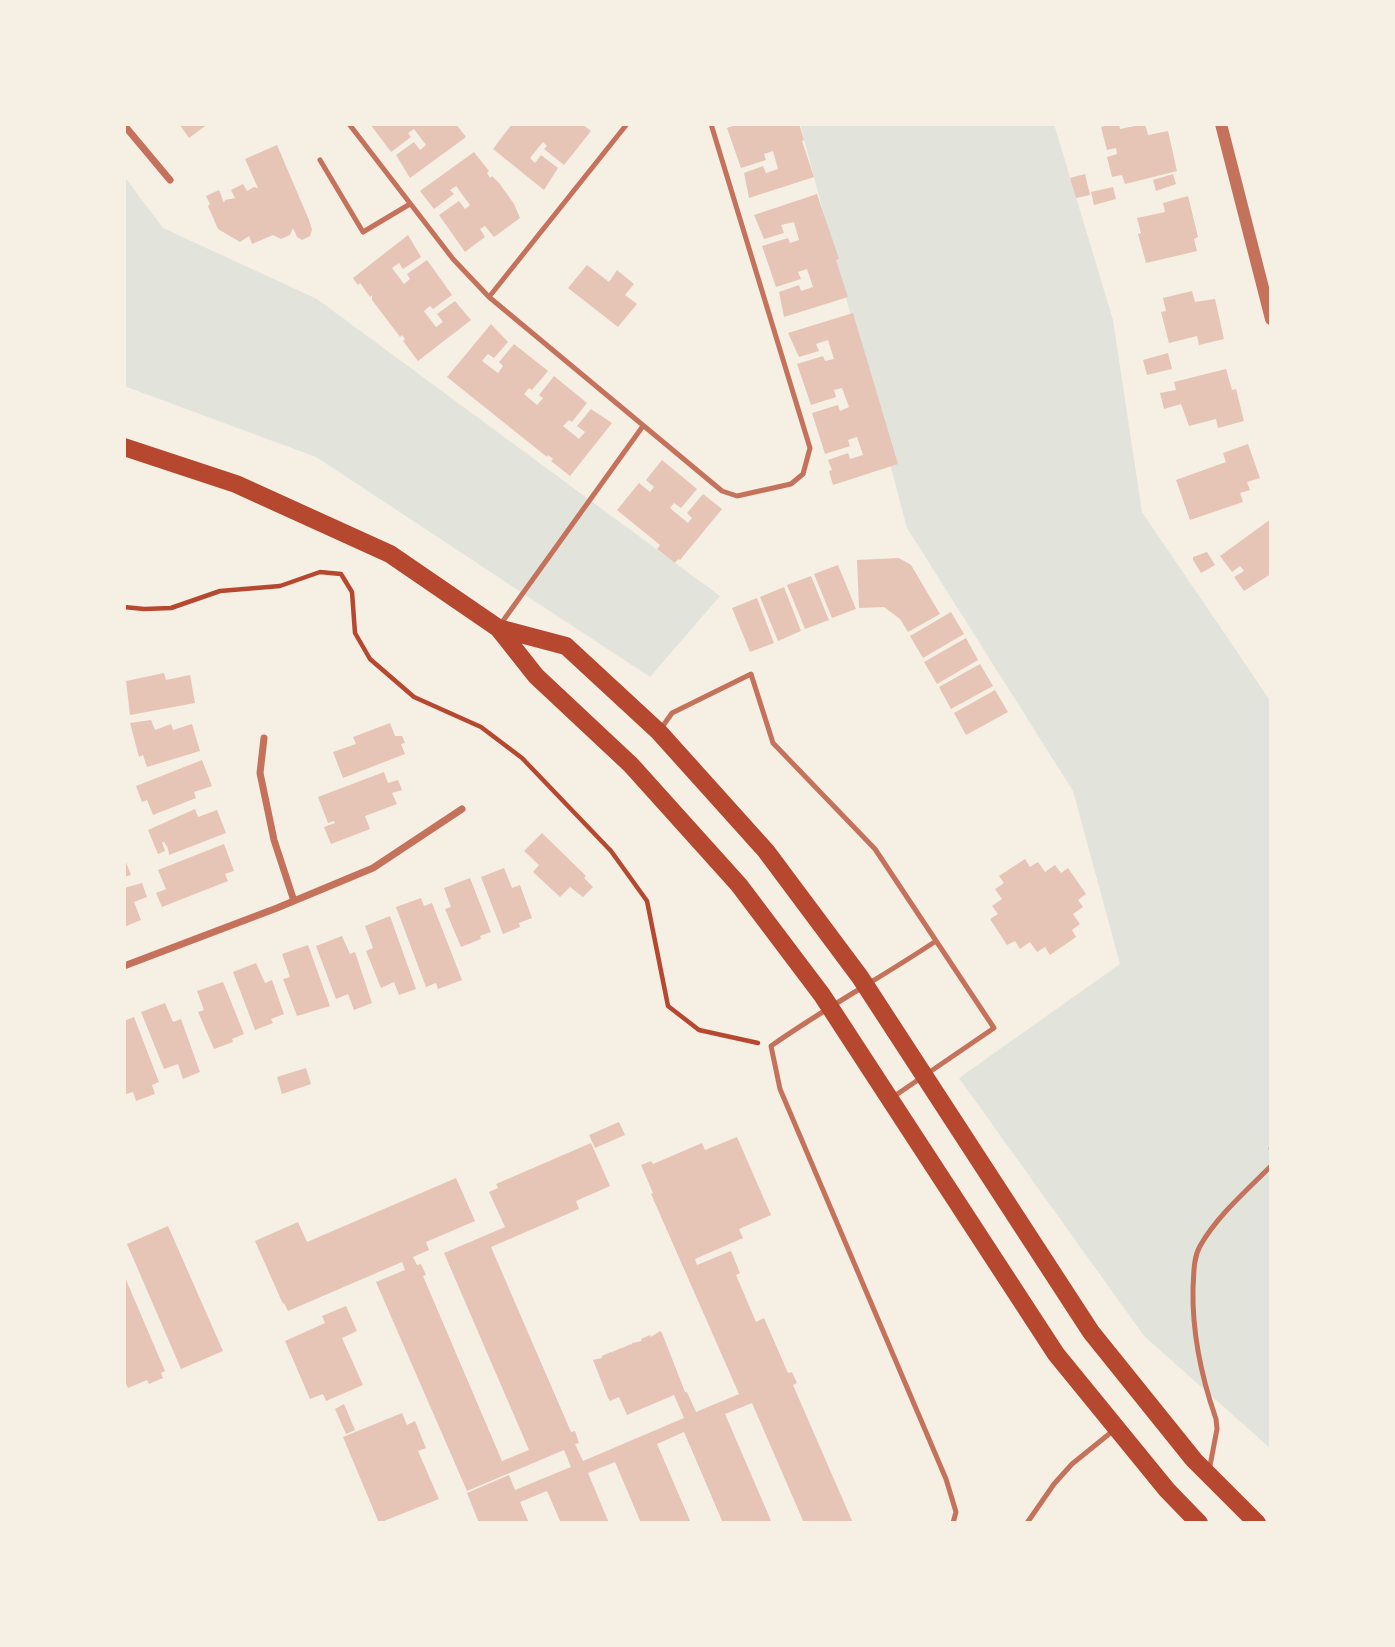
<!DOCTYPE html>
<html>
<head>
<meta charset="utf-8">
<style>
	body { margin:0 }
	#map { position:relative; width:1395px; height:1647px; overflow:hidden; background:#f6efe4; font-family:"Titillium Web",sans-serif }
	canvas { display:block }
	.frame { position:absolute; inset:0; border:126px solid #f6efe4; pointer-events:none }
</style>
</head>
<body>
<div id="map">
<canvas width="1395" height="1647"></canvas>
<div class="frame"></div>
</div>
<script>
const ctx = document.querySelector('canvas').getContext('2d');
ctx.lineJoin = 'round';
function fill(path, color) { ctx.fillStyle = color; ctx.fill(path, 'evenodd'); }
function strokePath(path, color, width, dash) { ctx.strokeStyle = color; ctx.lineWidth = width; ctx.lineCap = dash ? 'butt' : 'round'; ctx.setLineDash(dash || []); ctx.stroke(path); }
const green = new Path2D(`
	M800,124H1054L1113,320L1142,512L1271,702V1449L1144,1336L959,1078L1120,964L1073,791L907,528Z
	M124,176L163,228L317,299L720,596L650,677L316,457L124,386Z`);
const building = new Path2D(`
	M179,124H208L189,138Z
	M370,124H456L466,137L410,178L396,155L414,142L420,150L426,145L414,129L408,133L411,137L391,152Z
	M512,124H582L591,131L564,165L544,149L547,146L543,142L530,158L535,163L541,155L558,168L544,190L493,149Z
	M738,124H799L804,140L802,141L814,177L749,198L744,173L763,166L766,173L778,169L773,151L764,154L766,160L741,168L727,128Z
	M1111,124H1119L1120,129L1145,124L1148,135L1168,131L1177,171L1125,184L1122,175L1112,177L1107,157L1117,154L1116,148L1107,150L1101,127Z
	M277,145L309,220L312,230L310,236L302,240L297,237L293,228L290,235L281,239L273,235L252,244L249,236L240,242L218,229L208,206L210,204L206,196L219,190L224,203L225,200L235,198L231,190L243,184L247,191L254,187L258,188L245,159Z
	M474,152L489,171L487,173L490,178L492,176L499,183L514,204L520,218L494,237L485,226L480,229L485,237L465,252L439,215L459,201L465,209L470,205L456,186L450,190L454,194L434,209L420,191Z
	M1085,174L1090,195L1076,198L1070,178Z
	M1173,174L1176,184L1156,191L1153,180Z
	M1113,187L1116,199L1094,205L1091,192Z
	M817,194L839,259L836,260L848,297L784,317L779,292L799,285L801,291L813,287L807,269L798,272L801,279L776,287L762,246L788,238L790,243L799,240L794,222L781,225L784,233L764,239L754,215Z
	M1188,196L1198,237L1194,239L1197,251L1146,263L1138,234L1141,233L1137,218L1165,212L1163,203Z
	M408,235L421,257L403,269L399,263L392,268L404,284L410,279L407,274L427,260L452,295L433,309L430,306L424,311L436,327L443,322L437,314L455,301L471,320L418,361L403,341L405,339L402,335L400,337L372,300V295L370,297L360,283L358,285L353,278Z
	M587,265L609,282L617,270L634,284L625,295L637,304L618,327L568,288Z
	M1192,291L1195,302L1215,299L1224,339L1199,345L1197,336L1169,343L1161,312L1166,311L1163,298Z
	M853,313L898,464L833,485L829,471L832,470L828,460L848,453L850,459L863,455L857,437L848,440L850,446L825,454L812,413L838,405L840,411L849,407L842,388L834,390L836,397L811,405L797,364L823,356L825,361L834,359L828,340L816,344L819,351L799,357L788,333Z
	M491,324L508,342L494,358L488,354L482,361L498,373L503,366L499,362L514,344L548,371L532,390L529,388L524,394L537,405L543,398L539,395L554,376L587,403L572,422L569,420L563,426L579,439L585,432L577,426L591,409L612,423L570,476L551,461L553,459L548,455L547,457L447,377Z
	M1168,353L1172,369L1147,375L1143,360Z
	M1226,369L1232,390L1236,389L1244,421L1218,428L1216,419L1189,426L1181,404L1164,409L1160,393L1176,390L1174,382Z
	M1248,444L1260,478L1247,482L1250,490L1240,493L1243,502L1190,520L1176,480L1226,462L1223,453Z
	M662,460L697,489L681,508L674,503L670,508L688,523L692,518L687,513L703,494L722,509L680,560L678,559L675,563L657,549L660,545L617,510L639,483L650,492L654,487L646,480Z
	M1271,519V574L1244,591L1234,577L1244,571L1240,566L1232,572L1220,556Z
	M1207,552L1215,565L1201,573L1193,560V557Z
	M899,558L911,565L940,614L908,632L900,619L884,607L859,608L857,560Z
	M838,565L856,609L832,618L814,574Z
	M811,576L829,620L805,629L787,585Z
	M784,587L801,631L778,641L760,597Z
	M757,598L774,643L750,652L732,608Z
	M951,612L964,634L923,658L910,636Z
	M966,638L978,660L937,684L924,662Z
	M980,664L993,686L951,709L939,687Z
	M164,673L166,680L190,675L195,703L130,715L126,681Z
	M995,690L1008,712L966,735L954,713Z
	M151,720L155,730L171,724L173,730L192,724L200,751L147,767L143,755L139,757L130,723Z
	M390,723L395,736H402L405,743L401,744L405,754L343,778L333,752L356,744L353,737Z
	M202,760L212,786L194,792L196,798L153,815L147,800L142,802L136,786Z
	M384,772L388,783L398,780L402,790L392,793L397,804L365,816L370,829L331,844L324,827L335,823L334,821L328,823L318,797Z
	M195,809L198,817L217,810L226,833L169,855L168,848L164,842H162L165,851L158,854L148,830Z
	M542,833L586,876L584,878L593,887L583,897L570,887L560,897L533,872L539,865L524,851Z
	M224,844L234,871L225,874L228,881L162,907L156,893L166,889L158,870Z
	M124,857L131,875L124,877Z
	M1025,859L1030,867L1038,862L1045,872L1055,865L1061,873L1068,868L1086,894L1078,900L1083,907L1073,914L1080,924L1072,930L1076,937L1050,955L1045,947L1037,952L1030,942L1020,949L1015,941L1007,945L990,919L998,914L992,906L1002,899L995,889L1004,883L999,876Z
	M504,868L512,888L520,885L532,918L519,923L520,927L503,934L481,877Z
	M470,878L491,932L480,936L481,939L461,947L445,909L451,907L444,888Z
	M142,883L147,897L134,902L141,920L124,927V888Z
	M421,898L424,906L432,903L462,980L438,989L436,983L426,987L396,907Z
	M390,916L416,989L399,995L394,982L381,988L366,951L373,948L365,926Z
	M342,936L350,954L355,952L372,1003L354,1010L348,994L336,999L316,946Z
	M308,945L330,1006L297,1016L283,979L290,977L282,954Z
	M256,963L265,983L272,980L284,1014L271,1019L273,1023L255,1030L233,972Z
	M223,982L244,1034L232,1039L233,1042L214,1049L198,1012L204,1010L197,991Z
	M165,1003L173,1022L181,1019L200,1072L183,1079L178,1064L164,1069L141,1012Z
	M134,1017L159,1082L152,1085L155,1094L136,1101L133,1092L126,1094L124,1089V1021Z
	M306,1068L311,1084L282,1094L277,1077Z
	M619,1122L625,1135L595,1148L589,1135Z
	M737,1137L771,1215L739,1229L743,1238L695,1259L697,1265L731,1251L740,1273L736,1275L756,1322L764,1318L788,1373L792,1372L797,1383L793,1385L853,1523H804L752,1403L725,1414L772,1523H723L684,1432L657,1444L691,1523H641L615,1462L588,1473L609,1523H561L547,1491L520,1502L529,1523H479L467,1493L509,1475L515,1490L571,1467L564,1450L467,1491L376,1282L405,1270L402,1262L288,1311L284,1303L283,1304L255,1241L298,1222L307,1242L456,1178L475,1221L426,1242L429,1250L413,1257L417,1265L421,1264L426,1275L423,1276L502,1461L529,1450L444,1253L505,1227L489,1192L498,1188L496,1184L591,1143L610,1186L576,1201L579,1209L491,1247L571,1432L575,1431L579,1443L575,1444L583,1461L684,1418L674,1395L627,1415L619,1397L610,1401L608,1398L593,1360L602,1358V1356L611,1352L613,1353L612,1352L621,1348L623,1349L622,1348L631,1344L632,1345V1343L642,1341L641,1339L650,1335L651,1337L660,1331L662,1333L685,1392H687L696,1412L739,1394L651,1194L653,1193L641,1165L651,1161L653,1164L702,1143L705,1150Z
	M168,1226L223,1351L181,1369L127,1244Z
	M124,1275L165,1371L161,1373L163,1378L149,1384L147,1380L128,1388L124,1380Z
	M346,1306L357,1331L342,1338L363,1385L326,1401L323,1394L310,1399L285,1341L325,1323L322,1316Z
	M344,1404L355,1430L346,1434L335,1409Z
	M402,1413L407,1425L415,1421L426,1448L418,1451L439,1499L379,1523L343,1437Z`);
const path = new Path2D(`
	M124,607L144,609L171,608L220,591L280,586L320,572L341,574L352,592L355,633L370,659L414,697L481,727L522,758L611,851L647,901L668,1006L699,1030L758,1043
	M1271,1148V1149`);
const service = new Path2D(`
	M349,124L453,259L489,297L722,491L737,496L791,484L803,474L810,448L711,124
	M320,160L363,232L410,204
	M489,297L627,124
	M500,625L643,426
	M660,730L672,713L751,674L773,743L875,849L994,1028L893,1097
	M936,941C882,977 825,1008 771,1046L780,1089L946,1479L956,1512L953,1523
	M1209,1471L1217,1429L1216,1419C1201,1376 1192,1334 1193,1288C1194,1274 1193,1259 1200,1246C1217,1216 1247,1190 1271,1166
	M1027,1523L1054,1484L1072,1464L1114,1430`);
const minor = new Path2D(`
	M124,125L170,180
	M264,738L260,773L274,840L294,901
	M124,966L277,908L373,868L462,809`);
const tertiary = new Path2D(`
	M1221,124L1271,319`);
const primary = new Path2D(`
	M124,447L236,484L390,554L498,628L536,676L631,765L739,885L822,995L1056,1354L1167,1490L1199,1523
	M498,628L566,646L659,732L766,851L860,977L1091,1332L1194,1460L1257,1523`);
fill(green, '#e2e4dc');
fill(building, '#e6c5b7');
strokePath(path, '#b5482f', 4.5);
strokePath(service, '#c5725c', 5);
strokePath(minor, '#c5725c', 7);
strokePath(tertiary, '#c5725c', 12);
strokePath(primary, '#b5482f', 18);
</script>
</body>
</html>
